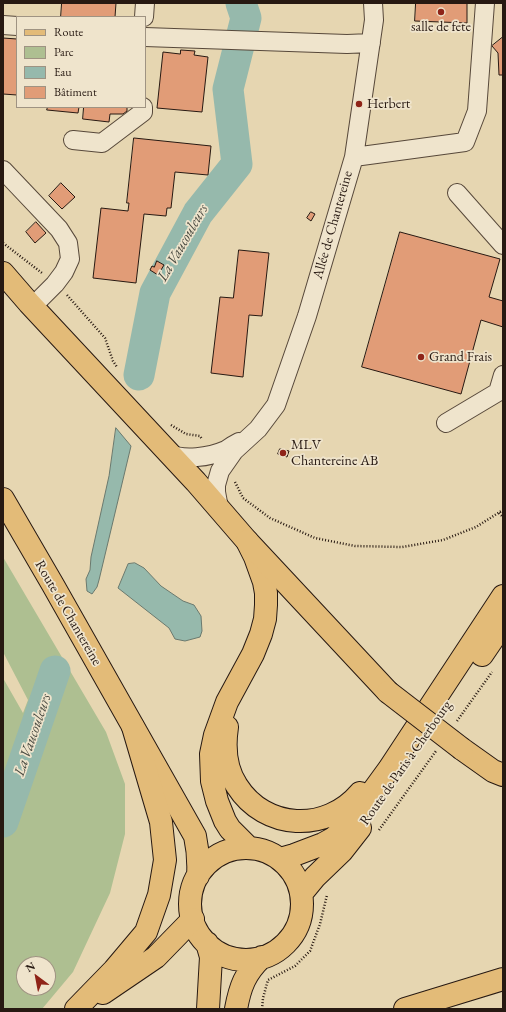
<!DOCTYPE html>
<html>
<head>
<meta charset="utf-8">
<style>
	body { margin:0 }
	#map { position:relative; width:506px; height:1012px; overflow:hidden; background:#e6d6b1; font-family:"EB Garamond",serif }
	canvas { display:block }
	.frame { position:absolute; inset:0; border:4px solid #271912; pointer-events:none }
	.legend { position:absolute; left:16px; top:16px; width:130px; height:92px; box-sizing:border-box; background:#efe4cc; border:1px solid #9f9382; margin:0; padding:5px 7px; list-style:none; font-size:12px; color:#271912 }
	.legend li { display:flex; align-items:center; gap:8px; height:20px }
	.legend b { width:20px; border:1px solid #9f9382 }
	.north { position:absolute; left:16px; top:956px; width:40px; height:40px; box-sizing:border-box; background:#efe4cc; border:1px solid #9f9382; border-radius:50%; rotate:328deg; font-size:11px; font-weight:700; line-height:16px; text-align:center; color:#271912 }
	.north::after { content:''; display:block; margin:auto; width:14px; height:18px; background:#8f2418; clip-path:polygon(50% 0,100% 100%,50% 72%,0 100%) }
</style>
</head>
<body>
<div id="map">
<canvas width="506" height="1012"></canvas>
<div class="frame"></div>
<ul class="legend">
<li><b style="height:5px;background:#e3bb78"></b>Route</li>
<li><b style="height:11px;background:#aebf91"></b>Parc</li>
<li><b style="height:11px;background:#96b9ac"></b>Eau</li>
<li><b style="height:11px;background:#e19c77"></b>Bâtiment</li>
</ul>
<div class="north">N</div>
</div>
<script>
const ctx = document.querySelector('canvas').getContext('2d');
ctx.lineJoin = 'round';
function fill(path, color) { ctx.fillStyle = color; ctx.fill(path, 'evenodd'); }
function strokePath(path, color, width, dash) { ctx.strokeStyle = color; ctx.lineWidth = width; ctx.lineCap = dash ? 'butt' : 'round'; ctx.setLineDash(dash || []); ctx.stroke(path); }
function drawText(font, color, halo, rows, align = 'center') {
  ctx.font = font + ' "EB Garamond",serif'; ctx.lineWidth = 3.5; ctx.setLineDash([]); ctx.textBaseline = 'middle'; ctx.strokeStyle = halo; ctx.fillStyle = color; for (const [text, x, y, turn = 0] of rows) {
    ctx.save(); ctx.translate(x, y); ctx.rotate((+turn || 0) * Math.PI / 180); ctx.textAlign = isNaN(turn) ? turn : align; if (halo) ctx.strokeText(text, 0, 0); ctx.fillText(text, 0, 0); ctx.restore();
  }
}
const green = new Path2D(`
	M3,557L106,732L125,784V834L110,893L73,972L42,1009H3V678L23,713L28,700L3,652ZM24,964H48V988H24Z`);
const water = new Path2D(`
	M116,428L131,446L99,580L97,587L92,594L87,591L86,579L90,570L91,557L109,476Z
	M135,563L144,568L161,586L183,601L194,605L201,616L202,631L200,637L185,641L175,639L169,628L118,588L128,564Z`);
const river = new Path2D(`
	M139,375L155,293L198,213L237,164L228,89L246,18L241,3
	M3,822L55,671`);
const building = new Path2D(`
	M62,3H116L115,17H61Z
	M416,3H467V23L415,21Z
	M503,37V75H499L498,53L492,46Z
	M3,38L17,39V95L3,94Z
	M181,50L195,51L194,55L208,57L202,112L157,108L163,52L180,54Z
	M48,107H79L78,113L47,110Z
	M84,107H127V111L123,114H110L109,122L83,119Z
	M134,138L211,146L208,175L175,172L171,208H167L166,216L144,214L136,283L93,278L101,208L128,211L129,203H127Z
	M61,183L75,197L62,209L49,196Z
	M311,212L315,214L311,221L307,218Z
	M36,222L46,233L35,243L26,232Z
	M400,232L500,259L489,297L503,301V327L481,320L461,394L362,367Z
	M239,250L269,253L262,316L249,315L243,377L211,373L220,297L233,298Z
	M157,261L164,265L158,275L150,270L152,266L154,267Z
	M280,449L289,451L287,457L278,454Z`);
const path = new Path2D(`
	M3,243L42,273
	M67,295L105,338L113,361L117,367
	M171,425L186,434L200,436L202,439
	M235,482L243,498L270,518L315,538L355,546L402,547L443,540L476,527L503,510
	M499,513L503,517
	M457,721L492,672
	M379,830L436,751
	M262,1009L263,998L268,980L295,966L310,951L320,924L327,895`);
const minor = new Path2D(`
	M144,17L145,3
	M3,25L17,26
	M145,37L347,44L371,43
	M73,140L102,143L143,112V107
	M354,157L465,142L477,111L485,3
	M3,170L59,229L68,243L70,259L64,272L55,284L32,307
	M457,193L503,245
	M446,423L498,392L503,375
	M168,453C183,461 210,457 226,450C230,447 235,444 239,442
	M219,508L216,492V485L220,471L234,451L258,429L276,405L307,316L354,157L374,20L373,3`);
const major = new Path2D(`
	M3,273L29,303L196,482L247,541L255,557L264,582L266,593V605L265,619L261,634L253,654L227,702L215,735L211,754L212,781L217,801L225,821L230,829L249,848
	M3,499L53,585L195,836C198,850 199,861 198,876
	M482,655L503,624
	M227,727C224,747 225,768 237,786C265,830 326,833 360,793
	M190 904a56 56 0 1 1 112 0a56 56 0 1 1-112 0Z
	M280,859L294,855L323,844L334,838L342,830L365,802L389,769L503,596
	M301,894L315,877L342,851L360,828
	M207,943L211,957L208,1009
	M236,1009C240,987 245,973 262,957`);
const highway = new Path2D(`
	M247,541L388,692
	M462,749L493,771L503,775
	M103,993L156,957L193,919
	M76,1009L114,970L146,932L159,895L165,860L161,822L133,727
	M405,1009L503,979`);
const highwayBridge = new Path2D(`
	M388,692L462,749`);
const markers = [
	[441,12,4,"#8f2418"],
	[359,104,4,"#8f2418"],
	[421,357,4,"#8f2418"],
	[283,453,4,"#8f2418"]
];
const poiNames = [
	["salle de fete",441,27,"center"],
	["Herbert",367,104],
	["Grand Frais",429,357],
	["MLV",291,445],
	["Chantereine AB",291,461]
];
const streetNames = [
	["Allée de Chantereine",333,225,-74],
	["Route de Chantereine",68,613,60],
	["Route de Paris à Cherbourg",406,763,-55]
];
const waterNames = [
	["La Vaucouleurs",183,243,-60],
	["La Vaucouleurs",33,735,-71]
];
fill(green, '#aebf91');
fill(water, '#96b9ac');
strokePath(water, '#6a796e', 1);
strokePath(river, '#96b9ac', 31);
fill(building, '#e19c77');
strokePath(building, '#271912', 1);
strokePath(minor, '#57483a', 20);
strokePath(major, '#271912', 24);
strokePath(highway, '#271912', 24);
strokePath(path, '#271912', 2.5, [1, 2]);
strokePath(minor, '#efe4cc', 18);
strokePath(major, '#e3bb78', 22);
strokePath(highway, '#e3bb78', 22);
strokePath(highwayBridge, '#271912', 24, []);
strokePath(highwayBridge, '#e3bb78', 22);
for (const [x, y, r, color] of markers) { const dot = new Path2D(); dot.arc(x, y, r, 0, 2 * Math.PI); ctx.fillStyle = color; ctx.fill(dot); strokePath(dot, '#efe4cc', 1.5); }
drawText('14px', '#271912', '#efe4cc', poiNames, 'left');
drawText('14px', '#271912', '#efe4cc', streetNames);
drawText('italic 15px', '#484940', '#efe4cc', waterNames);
</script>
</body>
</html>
